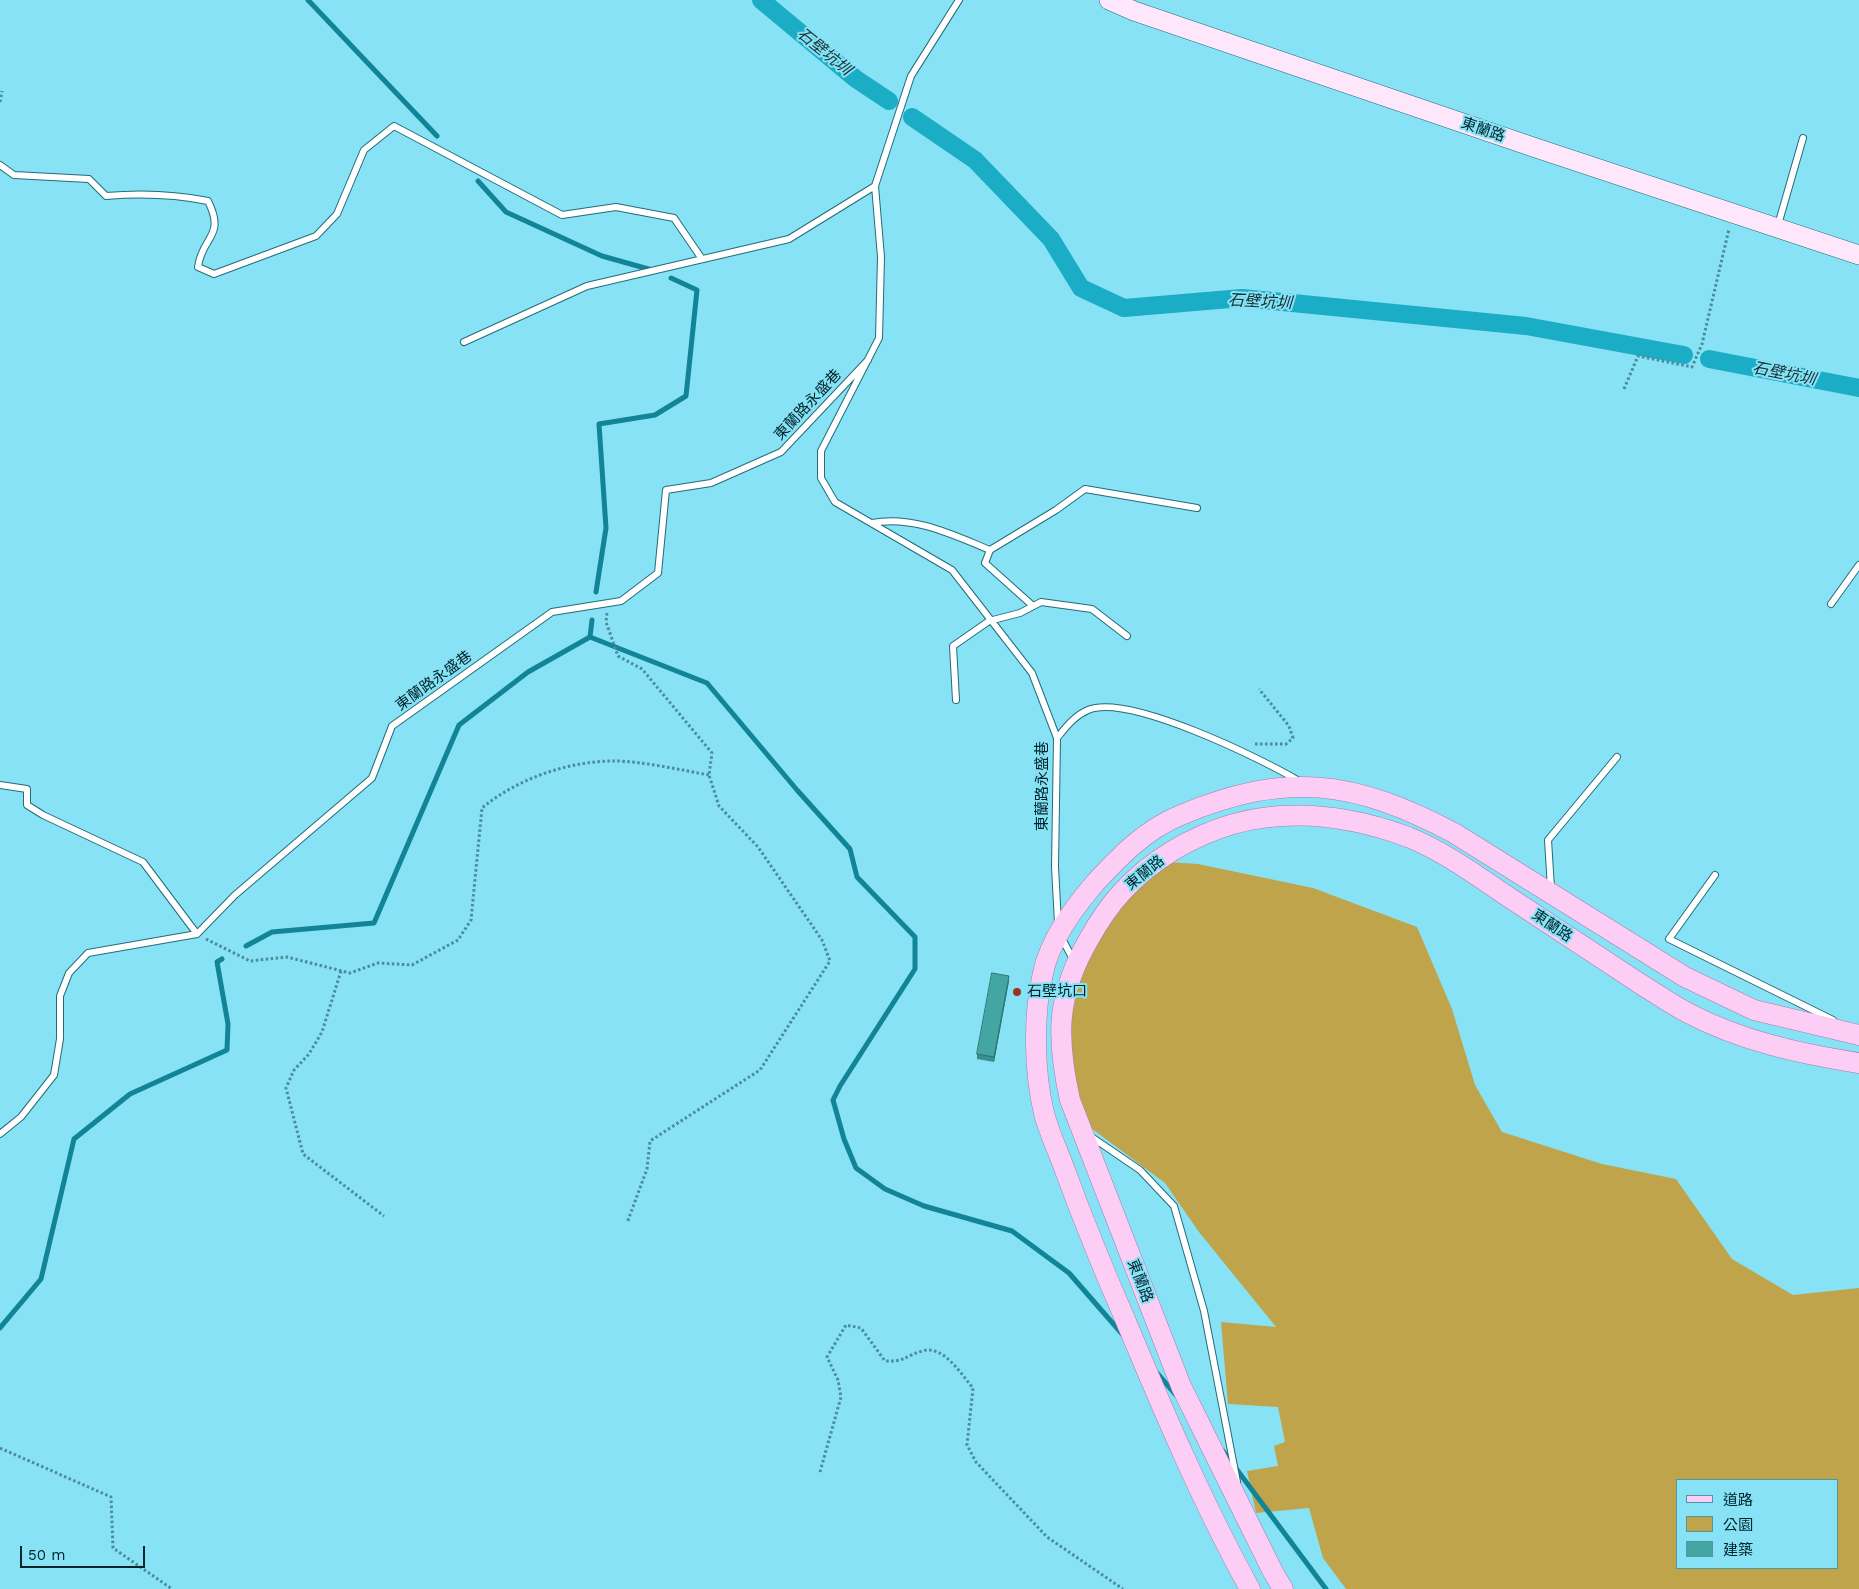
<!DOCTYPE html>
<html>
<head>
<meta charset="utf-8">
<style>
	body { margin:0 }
	#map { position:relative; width:1859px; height:1589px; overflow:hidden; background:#87e2f5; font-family:"Work Sans","Noto Sans TC",sans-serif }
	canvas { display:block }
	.legend { position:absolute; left:1676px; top:1479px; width:162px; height:90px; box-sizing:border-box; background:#87e2f5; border:1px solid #5196a5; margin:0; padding:6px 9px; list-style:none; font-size:15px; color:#00252c }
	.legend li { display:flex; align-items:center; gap:10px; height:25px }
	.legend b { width:25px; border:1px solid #5196a5 }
	.scale { position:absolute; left:20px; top:1546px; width:125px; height:22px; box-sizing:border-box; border:2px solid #00252c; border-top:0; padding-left:6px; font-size:15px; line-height:18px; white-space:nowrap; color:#00252c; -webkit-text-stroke:4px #87e2f5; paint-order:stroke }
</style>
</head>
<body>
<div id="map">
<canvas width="1859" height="1589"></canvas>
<ul class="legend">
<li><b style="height:6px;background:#fdcef5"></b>道路</li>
<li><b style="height:14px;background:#bfa44b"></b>公園</li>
<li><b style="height:14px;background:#44a6a3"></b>建築</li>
</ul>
<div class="scale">50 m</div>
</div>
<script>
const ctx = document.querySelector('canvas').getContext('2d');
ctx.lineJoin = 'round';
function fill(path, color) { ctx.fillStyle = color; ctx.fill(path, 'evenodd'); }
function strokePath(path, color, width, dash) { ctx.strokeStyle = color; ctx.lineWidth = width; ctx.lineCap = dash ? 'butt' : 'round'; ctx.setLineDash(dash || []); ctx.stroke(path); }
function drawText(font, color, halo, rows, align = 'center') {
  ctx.font = font + ' "Work Sans","Noto Sans TC",sans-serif'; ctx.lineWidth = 4; ctx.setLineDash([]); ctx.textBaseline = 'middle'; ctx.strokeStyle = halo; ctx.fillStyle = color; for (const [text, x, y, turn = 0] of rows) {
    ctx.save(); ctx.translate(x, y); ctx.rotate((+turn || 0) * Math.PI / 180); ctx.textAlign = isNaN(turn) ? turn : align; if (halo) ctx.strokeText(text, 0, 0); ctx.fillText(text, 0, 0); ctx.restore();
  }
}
const green = new Path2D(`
	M1167,862L1198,864L1313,888L1417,927L1452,1009L1475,1085L1502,1132L1602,1164L1676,1179L1732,1259L1793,1295L1859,1288V1589H1346L1323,1558L1309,1508L1256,1513L1247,1471L1278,1466L1274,1446L1285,1442L1278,1407L1228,1404L1221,1322L1276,1327L1199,1232L1165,1183L1091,1128L1069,1080L1066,1038L1078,988L1096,938L1136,888ZM1678,1480H1838V1568H1678Z`);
const stream = new Path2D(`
	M308,0L437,136
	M478,181L506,212L602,256L652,270
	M596,592L606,528L599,424L655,415L686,396L697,290L671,278
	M590,637L707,683L797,790L850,849L857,877L915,937V969L840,1086L833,1100L844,1139L856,1168L885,1189L924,1206L1012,1231L1069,1273L1123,1335
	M246,946L272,932L374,923L459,725L528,672L590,637L592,620
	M0,1328L41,1279L74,1139L130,1094L227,1050L228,1024L217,962L222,959
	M1157,1373L1176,1395
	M1223,1451L1326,1589`);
const canal = new Path2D(`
	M761,0L856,79L889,101
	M912,117L975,160L1051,239L1081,288L1124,308L1242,298L1526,326L1684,355
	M1709,359L1859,388`);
const path = new Path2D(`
	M0,102L2,91
	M1624,389L1638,356L1692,367L1702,344L1729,229
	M607,613L606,622L618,656L642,669L712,753L709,775L719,806L758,847L822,940L830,961L760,1070L650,1141L647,1169L627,1223
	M1255,744H1286L1293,738L1289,726L1259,689
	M206,939L250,961L287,957L350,973L378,963L412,965L458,940L471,920L482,808C517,779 568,761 614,761C641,761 681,770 709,775
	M341,971L322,1032L309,1054L294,1070L286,1088L303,1154L384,1216
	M0,1448L111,1497L113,1548L172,1589
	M820,1472L841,1397L838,1380L827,1357L846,1325L861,1328L885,1361C905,1362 905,1356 922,1351C943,1344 961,1374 973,1388L967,1445L976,1462L1047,1537L1123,1589`);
const lane = new Path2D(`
	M959,0L911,76L875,186L881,257L879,338L821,451V478L835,502L952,570L1032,673L1057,738L1055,867L1058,923
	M0,165L14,175L89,179L106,196C141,193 173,194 208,201C226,237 202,236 198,267L214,274L316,236L337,214L364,150L394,126L562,215L616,207L674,218L702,259
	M1778,225L1803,138
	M464,342L587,286L789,239L875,186
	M872,523C913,515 953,535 990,550L985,563L1033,606
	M990,550L1056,510L1085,489L1197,508
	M1831,604L1859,565
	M956,700L953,646L989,621L1020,613L1041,602L1092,609L1127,636
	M1057,738C1066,727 1074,716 1088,710C1128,693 1262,759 1299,781
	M0,785L27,789V805L43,815L143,862L197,934
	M1715,875L1669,939L1833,1020
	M1551,888L1548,840L1617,757
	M1061,937L1073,959
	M0,1134L21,1117L54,1075L60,1039V996L69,973L88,953L197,934L235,895L372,778L392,726L552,612L621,601L658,573L666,490L711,483L781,452L868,360
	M1090,1136L1140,1170L1174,1206L1204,1311L1237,1482`);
const secondary = new Path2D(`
	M1109,0L1134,11L1536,148L1859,255`);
const primary = new Path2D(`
	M1250,1589C1202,1502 1163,1410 1125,1319C1104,1271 1084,1222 1066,1173C1059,1153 1049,1133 1044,1113C1034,1072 1033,1014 1043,973C1050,940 1073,909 1095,883C1120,856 1146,829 1181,815C1286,771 1354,780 1454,833L1685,977L1754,1010L1859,1035
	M1283,1589L1273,1572L1181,1386L1070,1100C1056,1037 1056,996 1089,939C1099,921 1109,906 1122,892C1151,860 1192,836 1233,824C1292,808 1351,816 1408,837C1443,851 1476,875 1507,896C1551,925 1595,954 1639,983C1655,993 1671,1004 1688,1013C1741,1041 1801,1054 1859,1063`);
const wall = new Path2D(`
	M1009,981L994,1062L977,1059V1054Z`);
const shadedWall = new Path2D(`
	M1009,976V981L994,1062V1057Z`);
const building = new Path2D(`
	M992,973L1009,976L994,1057L977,1054Z`);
const markers = [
	[1017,992,5,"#9c331f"]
];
const streetNames = [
	["東蘭路",1483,130,19],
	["東蘭路永盛巷",808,405,-47],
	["東蘭路永盛巷",434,681,-36],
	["東蘭路永盛巷",1043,786,-90],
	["東蘭路",1145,873,-39],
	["東蘭路",1552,926,34],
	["東蘭路",1140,1281,69]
];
const poiNames = [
	["石壁坑口",1027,992]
];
const waterNames = [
	["石壁坑圳",824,52,39],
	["石壁坑圳",1260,302,3],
	["石壁坑圳",1784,374,11]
];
fill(green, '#bfa44b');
strokePath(stream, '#128497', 5);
strokePath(canal, '#1aadc5', 18);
strokePath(lane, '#236c79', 8);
strokePath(secondary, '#236c79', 20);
strokePath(primary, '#a37eaa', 21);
strokePath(path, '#4a8c9a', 3, [2.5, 2.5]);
strokePath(lane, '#fff', 6);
strokePath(secondary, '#fee7fa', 19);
strokePath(primary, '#fdcef5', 20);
fill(wall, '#3a8f8c');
fill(shadedWall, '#307472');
fill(building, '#44a6a3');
strokePath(building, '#307472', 1);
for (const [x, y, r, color] of markers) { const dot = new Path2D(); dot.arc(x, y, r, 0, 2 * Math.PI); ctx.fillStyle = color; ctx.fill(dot); strokePath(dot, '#87e2f5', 2); }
drawText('15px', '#00252c', '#87e2f5', streetNames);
drawText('15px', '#00252c', '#87e2f5', poiNames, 'left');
drawText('italic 16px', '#143035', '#87e2f5', waterNames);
</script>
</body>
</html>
